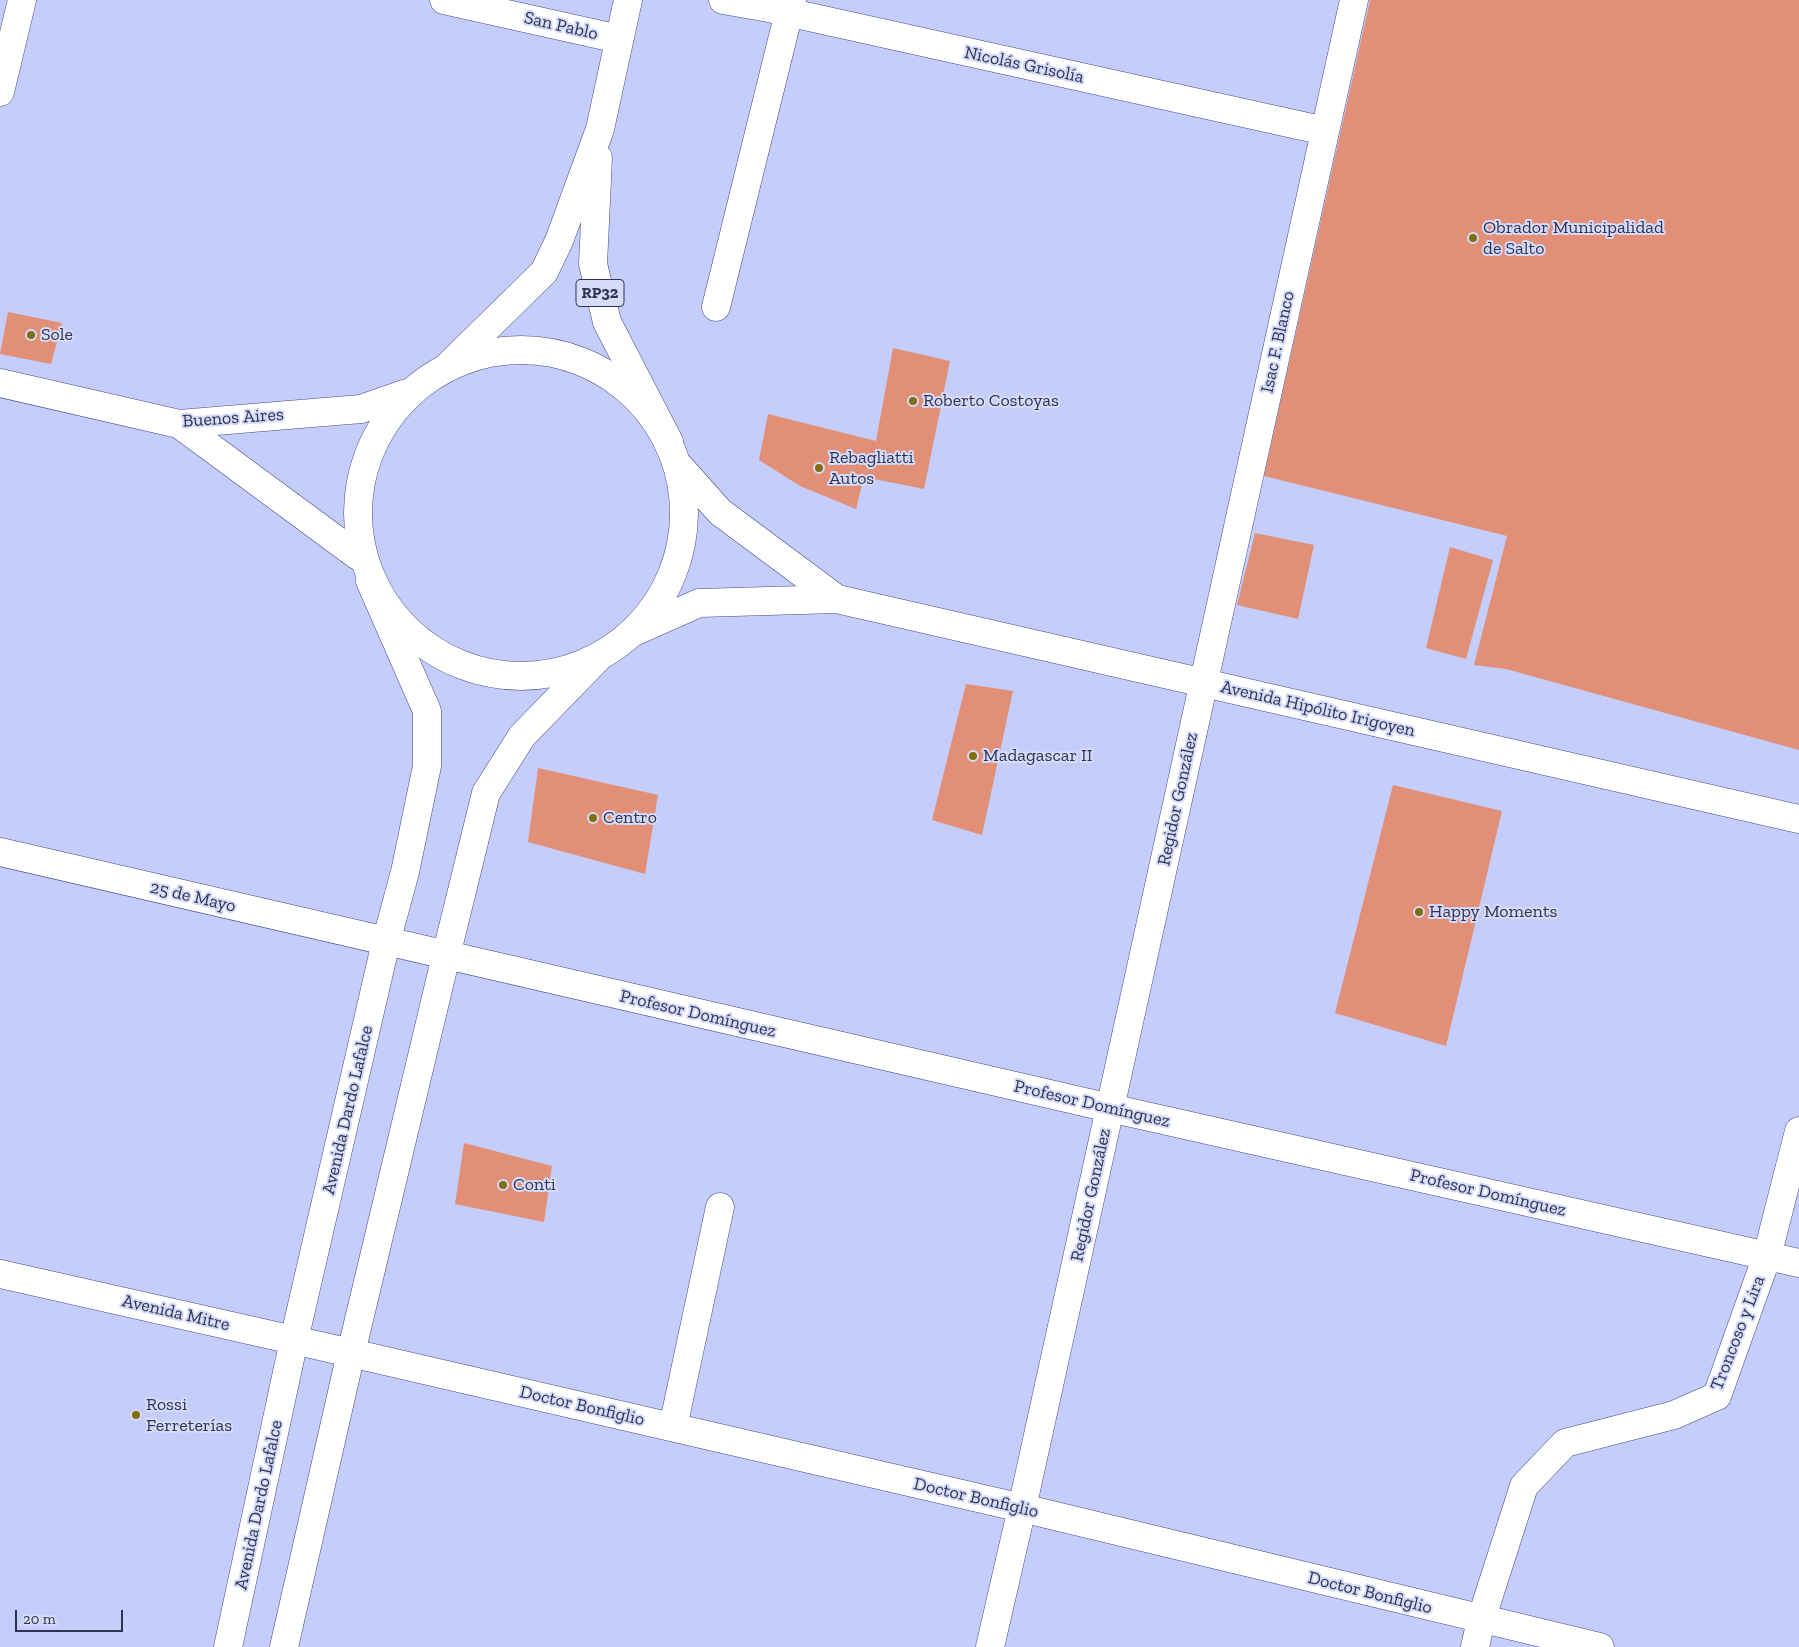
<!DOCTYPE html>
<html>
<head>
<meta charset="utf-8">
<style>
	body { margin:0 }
	#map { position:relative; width:1799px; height:1647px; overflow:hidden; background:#c5cdfa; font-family:"Zilla Slab",serif }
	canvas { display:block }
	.scale { position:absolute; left:15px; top:1610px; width:108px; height:22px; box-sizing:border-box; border:2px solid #2f3350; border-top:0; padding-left:6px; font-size:15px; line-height:18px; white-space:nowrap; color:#2f3350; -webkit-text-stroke:4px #d5dbf9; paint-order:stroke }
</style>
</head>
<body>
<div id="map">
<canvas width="1799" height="1647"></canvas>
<div class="scale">20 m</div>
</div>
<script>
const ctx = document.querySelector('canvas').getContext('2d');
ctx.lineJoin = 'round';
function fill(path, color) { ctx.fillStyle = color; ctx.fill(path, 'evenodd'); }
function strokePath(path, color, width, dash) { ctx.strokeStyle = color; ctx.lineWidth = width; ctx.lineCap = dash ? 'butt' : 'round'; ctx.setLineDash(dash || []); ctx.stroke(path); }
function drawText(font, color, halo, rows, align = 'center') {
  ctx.font = font + ' "Zilla Slab",serif'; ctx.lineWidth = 4; ctx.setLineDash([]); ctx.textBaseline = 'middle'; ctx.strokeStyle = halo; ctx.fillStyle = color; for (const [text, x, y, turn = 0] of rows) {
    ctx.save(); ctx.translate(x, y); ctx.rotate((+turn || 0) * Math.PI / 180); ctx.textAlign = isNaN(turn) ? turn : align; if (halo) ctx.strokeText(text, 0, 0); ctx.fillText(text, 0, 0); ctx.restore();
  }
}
const building = new Path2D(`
	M1370,0H1799V750L1506,669L1474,665L1507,536L1264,476Z
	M8,312L62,323L51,364L0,354Z
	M893,348L950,361L924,489L864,477L856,509L800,486L759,460L768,414L876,441Z
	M1255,533L1314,545L1298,619L1237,605Z
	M1450,547L1493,560L1466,659L1426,648Z
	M966,684L1013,691L982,835L932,820Z
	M538,768L658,795L645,874L528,842Z
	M1393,785L1502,811L1446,1046L1335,1013Z
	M464,1143L552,1166L544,1222L455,1204Z`);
const minor = new Path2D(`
	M444,0L619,39
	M723,0L769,8L1325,131
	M0,92L22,0
	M716,307L792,0
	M358 513a163 163 0 1 1 326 0a163 163 0 1 1-326 0Z
	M0,383L179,424L361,409L407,393
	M179,424L358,556
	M679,466L720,512L837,599
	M636,631L699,603L837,599L1799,819
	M0,852L1110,1108L1799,1263
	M351,1353L1022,1508L1600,1647
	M673,1427L720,1207
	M990,1647L1022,1508L1354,0
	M1475,1647L1481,1620L1524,1486L1565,1443L1674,1415L1717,1396L1767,1256L1799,1131`);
const major = new Path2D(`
	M598,158L593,264L607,322L669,442
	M446,368L544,272L559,241L600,129L628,0
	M0,1274L351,1353
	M228,1647L294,1340L386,942L405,872L427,766V711L370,581
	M284,1647L351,1353L446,956L486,793L522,736L597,659`);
const markers = [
	[1473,238,5,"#816e0c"],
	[31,335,5,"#816e0c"],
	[913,401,5,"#816e0c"],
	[819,468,5,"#816e0c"],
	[973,756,5,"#816e0c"],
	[593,818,5,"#816e0c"],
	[1419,912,5,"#816e0c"],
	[503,1185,5,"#816e0c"],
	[136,1415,5,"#816e0c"]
];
const shields = [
	[600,293,48]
];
const shieldNames = [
	["RP32",600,293]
];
const streetNames = [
	["San Pablo",561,26,13],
	["Nicolás Grisolía",1024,65,12],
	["Isac F. Blanco",1278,342,-78],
	["Buenos Aires",233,418,-4],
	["Avenida Hipólito Irigoyen",1318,709,13],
	["Regidor González",1178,799,-78],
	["25 de Mayo",193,897,13],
	["Profesor Domínguez",698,1014,13],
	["Profesor Domínguez",1092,1104,13],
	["Avenida Dardo Lafalce",348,1110,-77],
	["Profesor Domínguez",1488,1193,13],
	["Regidor González",1091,1195,-78],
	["Avenida Mitre",176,1313,13],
	["Troncoso y Lira",1738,1333,-69],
	["Doctor Bonfiglio",582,1406,13],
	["Doctor Bonfiglio",976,1498,13],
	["Avenida Dardo Lafalce",259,1505,-78],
	["Doctor Bonfiglio",1370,1593,14]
];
const poiNames = [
	["Obrador Municipalidad",1483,228],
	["de Salto",1483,249],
	["Sole",41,335],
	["Roberto Costoyas",923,401],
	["Rebagliatti",829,458],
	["Autos",829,479],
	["Madagascar II",983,756],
	["Centro",603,818],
	["Happy Moments",1429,912],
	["Conti",513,1185],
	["Rossi",146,1405],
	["Ferreterías",146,1426]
];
fill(building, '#e18f77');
strokePath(minor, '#434989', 29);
strokePath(major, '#434989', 29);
strokePath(minor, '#fff', 28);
strokePath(major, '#fff', 28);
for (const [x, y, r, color] of markers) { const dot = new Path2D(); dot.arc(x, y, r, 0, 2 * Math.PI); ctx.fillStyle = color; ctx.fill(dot); strokePath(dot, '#d5dbf9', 2); }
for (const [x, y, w] of shields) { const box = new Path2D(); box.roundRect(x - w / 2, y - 13.5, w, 27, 4); ctx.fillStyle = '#d5dbf9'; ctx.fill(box); strokePath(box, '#2f3350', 1); }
drawText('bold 16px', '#2f3350', null, shieldNames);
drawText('18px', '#2f3350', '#d5dbf9', streetNames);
drawText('18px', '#2f3350', '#d5dbf9', poiNames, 'left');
</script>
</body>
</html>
